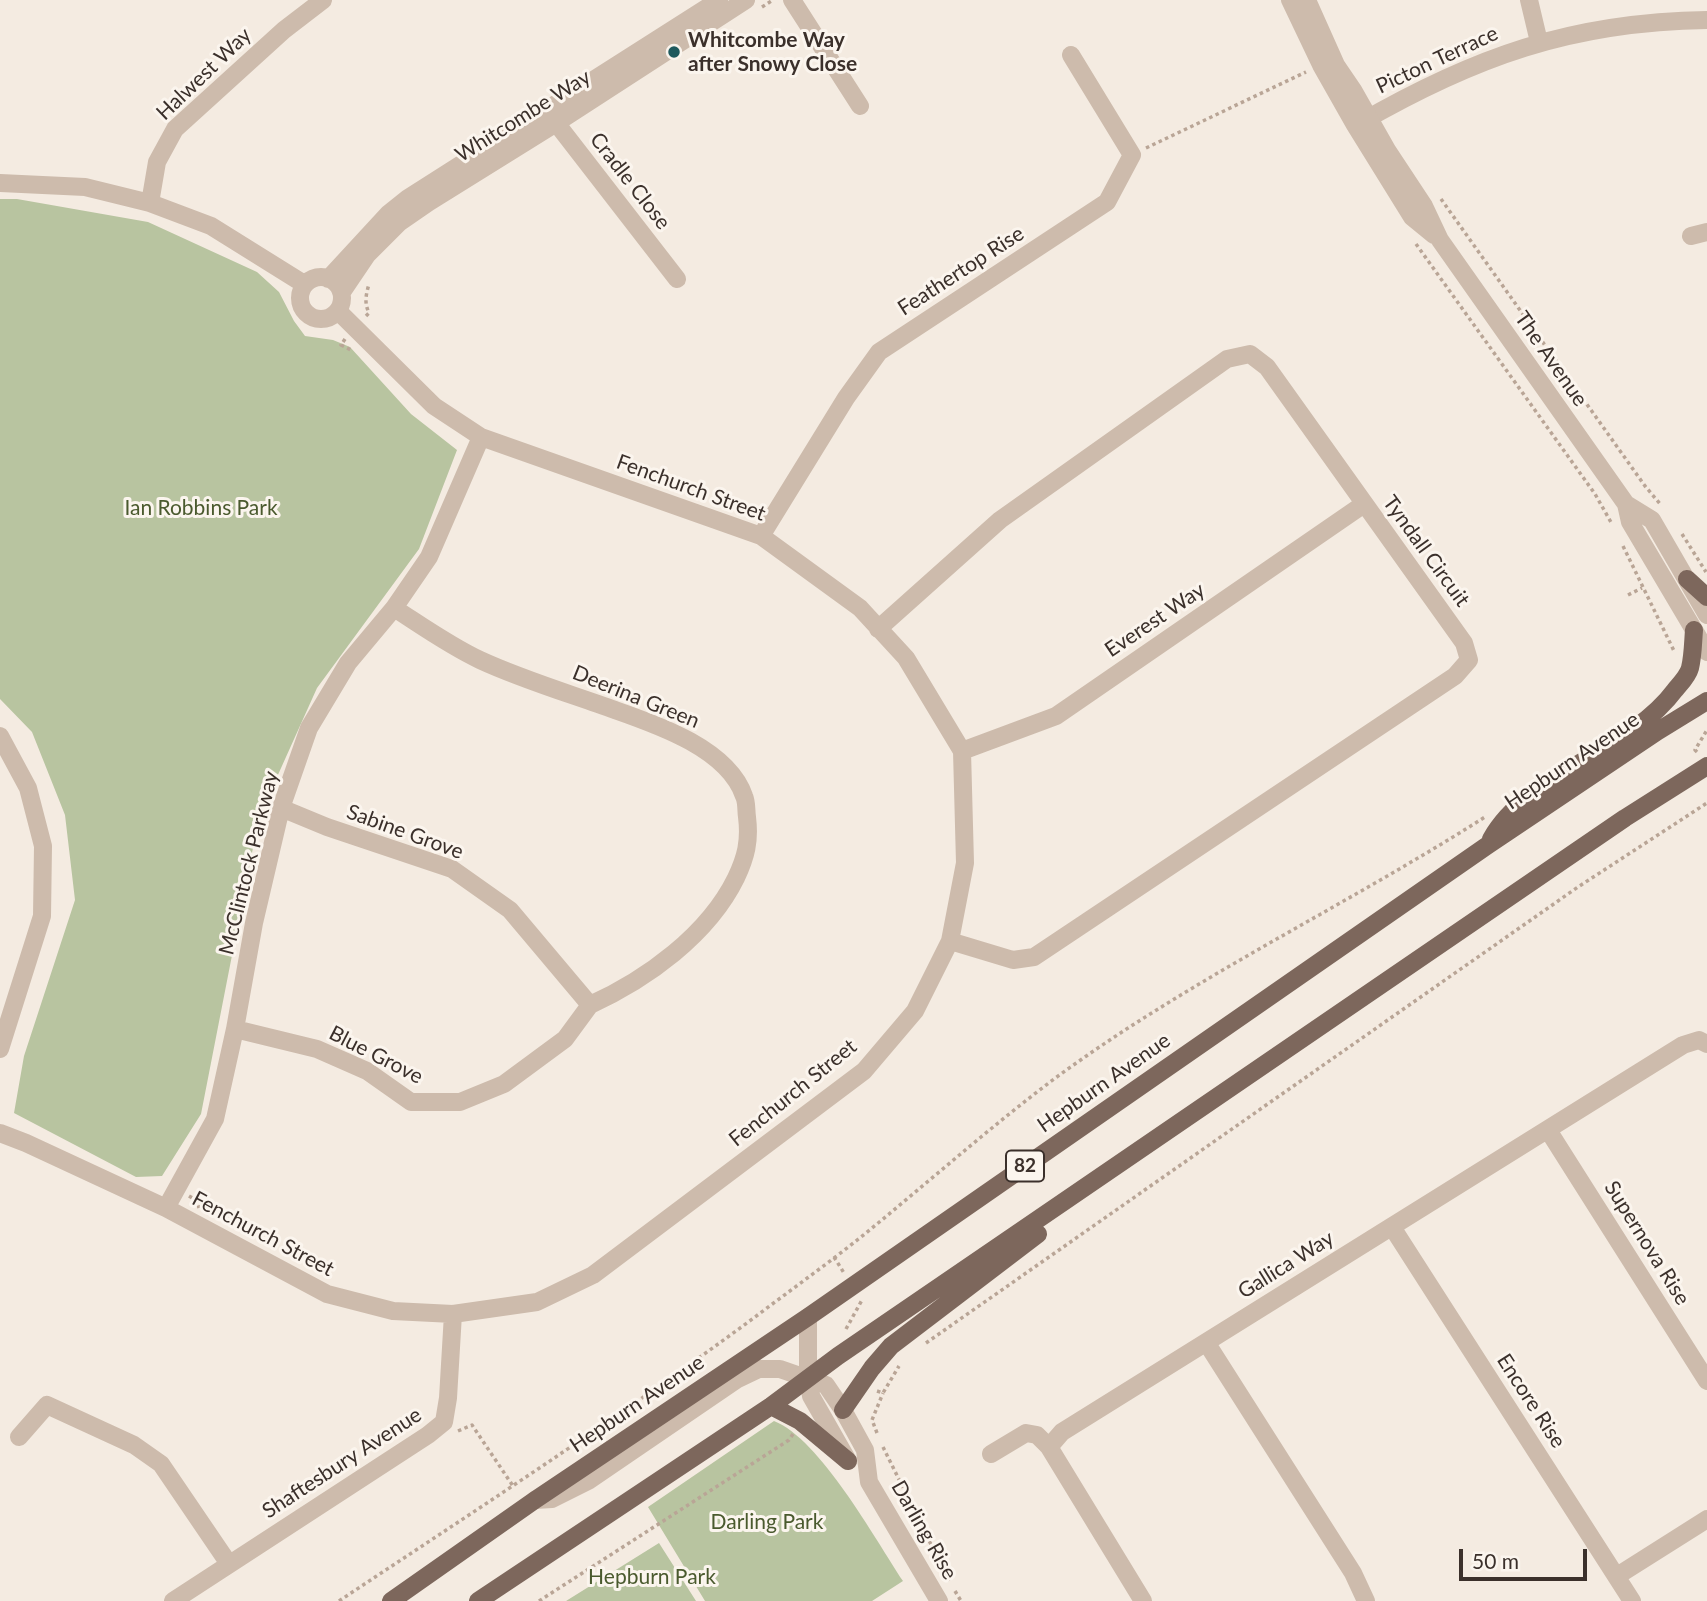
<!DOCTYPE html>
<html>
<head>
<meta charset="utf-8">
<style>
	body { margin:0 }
	#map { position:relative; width:1707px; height:1601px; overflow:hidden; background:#f4ebe1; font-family:Lato,sans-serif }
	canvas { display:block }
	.scale { position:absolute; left:1459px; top:1549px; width:128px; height:32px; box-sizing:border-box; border:4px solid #3b302b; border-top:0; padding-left:9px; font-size:21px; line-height:24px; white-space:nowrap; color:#3b302b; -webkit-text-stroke:5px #fbf5ee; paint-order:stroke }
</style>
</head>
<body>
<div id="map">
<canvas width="1707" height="1601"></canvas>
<div class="scale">50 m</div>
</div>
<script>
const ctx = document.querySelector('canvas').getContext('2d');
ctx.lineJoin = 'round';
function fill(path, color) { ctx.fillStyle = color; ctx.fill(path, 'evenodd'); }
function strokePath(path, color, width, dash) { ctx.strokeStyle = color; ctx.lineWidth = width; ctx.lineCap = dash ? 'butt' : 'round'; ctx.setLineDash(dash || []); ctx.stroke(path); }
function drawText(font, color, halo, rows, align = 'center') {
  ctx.font = font + ' Lato,sans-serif'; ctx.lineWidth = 6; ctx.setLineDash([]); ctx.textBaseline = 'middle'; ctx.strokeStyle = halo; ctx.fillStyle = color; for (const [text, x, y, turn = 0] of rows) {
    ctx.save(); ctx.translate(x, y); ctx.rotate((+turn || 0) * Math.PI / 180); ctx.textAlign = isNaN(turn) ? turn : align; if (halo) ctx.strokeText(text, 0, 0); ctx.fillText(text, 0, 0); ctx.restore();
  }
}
const green = new Path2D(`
	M0,199H17L148,222L257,272L279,292L294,321L305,336L333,340L350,347L411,414L457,450L419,549L317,688L259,817L201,1114L162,1176L136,1177L14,1113L24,1056L75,900L65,815L32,732L0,699Z
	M774,1421C820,1439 875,1539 903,1581L872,1601H705L648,1507Z
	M659,1543L696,1601H566Z`);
const path = new Path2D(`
	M762,7L773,0
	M1146,148L1306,72
	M1441,199L1645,486L1661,505
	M1416,244L1595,494L1612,524
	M366,316L369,313C364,302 366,295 369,284
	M345,339L341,345L353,351
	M1682,534L1706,572
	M1623,546L1675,653
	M1628,595L1642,588
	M1697,752L1695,750L1707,730
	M189,1196L197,1201L199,1208
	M834,1257L844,1273
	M846,1329L862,1300
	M926,1343L1578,887L1707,803
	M877,1391L883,1393L899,1366
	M458,1431L472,1425L513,1486
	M877,1433L872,1420L883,1393
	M883,1447L949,1581
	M955,1591L961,1601
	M339,1601C479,1508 620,1417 755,1317C792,1289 830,1262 866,1233C927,1183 987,1130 1050,1082C1186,981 1342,908 1485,817
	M539,1601L789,1440L793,1434`);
const minor = new Path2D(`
	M792,0L860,106
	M1529,0L1539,42
	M550,115L677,279
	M1358,124C1474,57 1571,22 1707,20
	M0,183L85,187L150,203L211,226L304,284
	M150,203L157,162L175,129L284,30L323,0
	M1691,236L1707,232
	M300 298a21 21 0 1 1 42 0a21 21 0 1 1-42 0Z
	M328,279L388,214L408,198L719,0
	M342,292L367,255L400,222L429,202L556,123L746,0
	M761,536L846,398L879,352L1107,202L1132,155L1071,55
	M394,608C422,626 450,646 480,660C523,680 571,694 615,710C658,725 728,749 744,796C747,802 746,811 747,817C750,841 746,857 736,878C708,935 647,979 590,1005
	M878,629L1000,520L1227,359L1250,354L1267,367L1464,643L1469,660L1455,676L1034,957L1013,960L950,941
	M0,736L28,788L43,846L42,916L0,1049
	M962,751L1056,716L1364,504
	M281,808L327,827L452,869L510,910L590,1005
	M235,1029L317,1049L367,1071L411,1102H460L504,1084L565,1039L590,1005
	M1548,1130L1707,1381
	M0,1133L26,1143L166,1208L327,1294L393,1311L453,1314L537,1302L593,1275L864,1071L915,1011L950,941L965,863L962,751L906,658L860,608L761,536L481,437L434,406L338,311
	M166,1208L215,1119L235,1029L254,923L281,808L309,728L348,663L394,608L429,557L481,437
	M1392,1227L1632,1601
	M1206,1342L1353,1573L1366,1601
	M19,1437L47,1405L134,1445L161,1464L229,1564
	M1049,1447L1062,1432L1683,1045L1699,1040L1707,1044
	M991,1454L1026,1433L1037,1435L1049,1447L1143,1601
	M1617,1576L1707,1519
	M173,1601L428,1435L444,1422L448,1398L453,1314`);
const tertiary = new Path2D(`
	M1290,0L1321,65L1355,125L1412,217L1434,235
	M1307,0L1336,65L1353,90L1387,150L1424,206L1440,240L1626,504L1630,522L1707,652
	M1626,504L1652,520L1707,615
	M808,1317V1377L811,1396L848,1461
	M535,1500L552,1499L588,1481L736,1380L759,1369H780L826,1385L843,1410L865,1450L869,1482L939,1601`);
const primary = new Path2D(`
	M1687,579L1707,597
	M1491,839C1527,774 1629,752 1675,690C1680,684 1688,676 1690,668C1693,656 1693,642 1694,630
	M771,1406L800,1421L848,1461
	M843,1410L872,1368L891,1346L1038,1234
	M391,1601L535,1500L808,1317L1488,845L1658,731L1707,701
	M478,1601L771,1406L838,1356L1625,818L1707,766`);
const markers = [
	[674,52,7,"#1f5a5e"]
];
const shields = [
	[1025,1166,38]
];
const shieldNames = [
	["82",1025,1166]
];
const poiNames = [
	["Whitcombe Way",688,40],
	["after Snowy Close",688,64]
];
const streetNames = [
	["Picton Terrace",1437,60,-25],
	["Halwest Way",204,74,-44],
	["Whitcombe Way",523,116,-32],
	["Cradle Close",630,181,52],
	["Feathertop Rise",961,271,-33],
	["The Avenue",1551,359,55],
	["Fenchurch Street",691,488,20],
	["Tyndall Circuit",1426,551,54],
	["Everest Way",1155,620,-34],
	["Deerina Green",636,697,22],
	["Hepburn Avenue",1572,761,-34],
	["Sabine Grove",405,832,20],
	["McClintock Parkway",249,863,-76],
	["Blue Grove",376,1055,27],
	["Hepburn Avenue",1104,1083,-35],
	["Fenchurch Street",793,1093,-39],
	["Fenchurch Street",263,1234,28],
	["Supernova Rise",1647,1243,58],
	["Gallica Way",1286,1265,-32],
	["Encore Rise",1531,1401,57],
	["Hepburn Avenue",637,1404,-34],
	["Shaftesbury Avenue",342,1463,-33],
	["Darling Rise",924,1530,60]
];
const parkNames = [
	["Ian Robbins Park",201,508],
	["Darling Park",767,1522],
	["Hepburn Park",652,1577]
];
fill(green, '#b8c4a0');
strokePath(path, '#b9a596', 3.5, [3.5, 3.5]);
strokePath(minor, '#cdbbac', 18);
strokePath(tertiary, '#cdbbac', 18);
strokePath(primary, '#7d675c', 18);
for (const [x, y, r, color] of markers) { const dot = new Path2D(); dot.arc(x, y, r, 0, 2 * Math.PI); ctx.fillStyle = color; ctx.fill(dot); strokePath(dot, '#fbf5ee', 2.5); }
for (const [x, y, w] of shields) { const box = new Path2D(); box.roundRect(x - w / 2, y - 15.5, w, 31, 5); ctx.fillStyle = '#fbf5ee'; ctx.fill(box); strokePath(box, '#3b302b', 2); }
drawText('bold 19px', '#3b302b', null, shieldNames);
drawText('bold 21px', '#3b302b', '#fbf5ee', poiNames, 'left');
drawText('21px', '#3b302b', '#fbf5ee', streetNames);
drawText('21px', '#4a5a2e', '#fbf5ee', parkNames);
</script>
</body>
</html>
